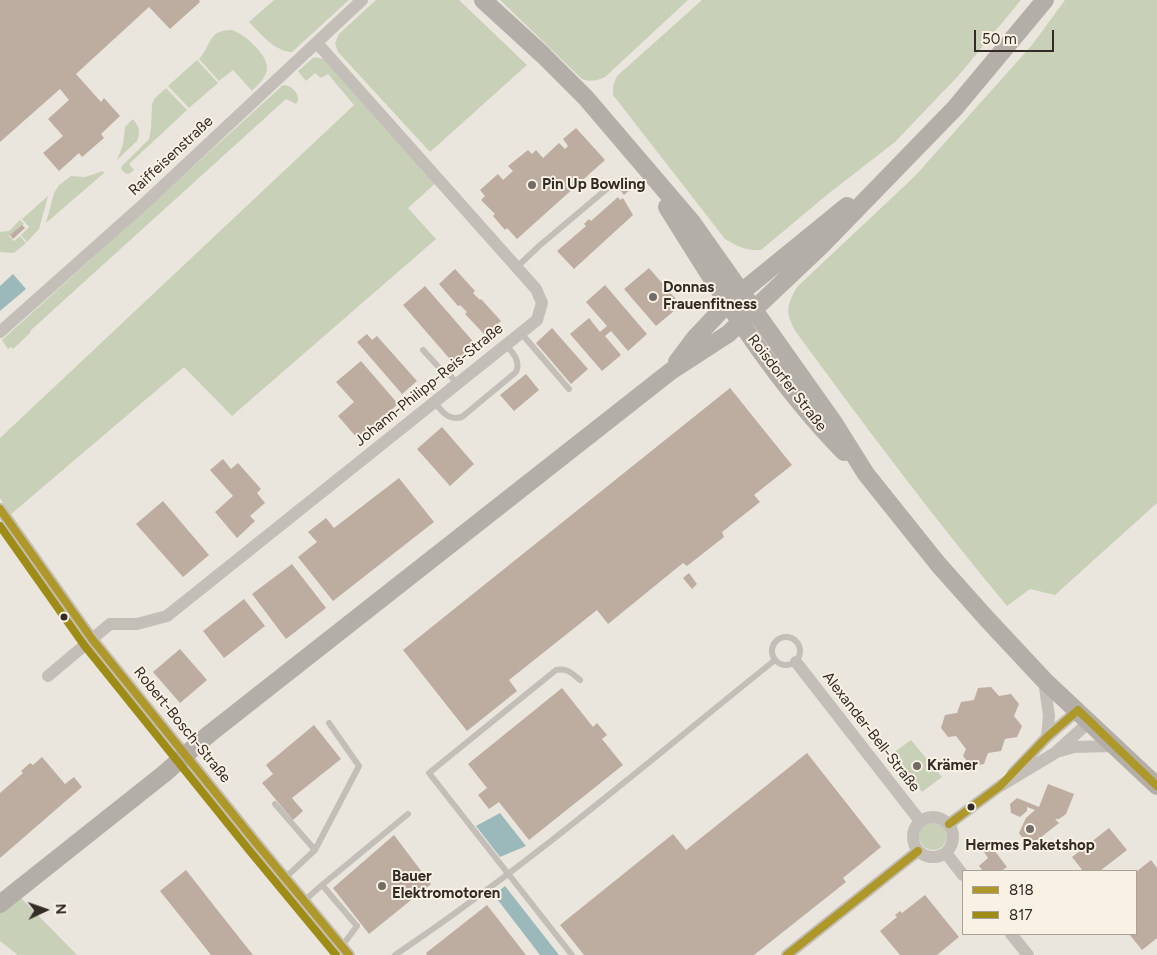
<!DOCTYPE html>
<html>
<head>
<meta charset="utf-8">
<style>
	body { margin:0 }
	#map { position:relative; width:1157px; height:955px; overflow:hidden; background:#eae6de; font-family:Figtree,sans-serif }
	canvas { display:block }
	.legend { position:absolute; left:962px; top:870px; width:175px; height:65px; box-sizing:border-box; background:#f8f1e4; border:1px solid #a9a298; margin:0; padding:6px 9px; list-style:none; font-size:15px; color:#332b26 }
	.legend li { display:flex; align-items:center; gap:10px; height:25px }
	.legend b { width:25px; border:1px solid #a9a298 }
	.north { position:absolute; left:20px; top:885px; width:50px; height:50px; -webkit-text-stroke:4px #f8f1e4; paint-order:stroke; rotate:87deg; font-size:14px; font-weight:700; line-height:20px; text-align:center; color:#332b26 }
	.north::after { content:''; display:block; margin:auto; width:18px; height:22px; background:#332b26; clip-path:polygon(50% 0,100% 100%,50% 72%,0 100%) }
	.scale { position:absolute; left:974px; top:30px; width:80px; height:22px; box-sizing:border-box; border:2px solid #332b26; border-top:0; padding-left:6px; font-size:15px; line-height:18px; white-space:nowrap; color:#332b26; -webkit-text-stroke:4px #f8f1e4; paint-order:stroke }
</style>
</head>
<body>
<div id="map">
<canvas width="1157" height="955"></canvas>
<ul class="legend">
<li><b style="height:6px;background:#ae982a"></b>818</li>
<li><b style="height:6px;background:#9f8c17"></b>817</li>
</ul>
<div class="north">N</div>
<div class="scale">50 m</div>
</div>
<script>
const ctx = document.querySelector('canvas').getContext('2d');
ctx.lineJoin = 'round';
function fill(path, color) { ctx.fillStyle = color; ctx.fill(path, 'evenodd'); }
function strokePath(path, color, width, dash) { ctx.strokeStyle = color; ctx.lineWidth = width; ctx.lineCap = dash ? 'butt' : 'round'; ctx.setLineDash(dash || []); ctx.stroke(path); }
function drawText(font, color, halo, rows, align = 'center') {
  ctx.font = font + ' Figtree,sans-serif'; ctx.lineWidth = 4; ctx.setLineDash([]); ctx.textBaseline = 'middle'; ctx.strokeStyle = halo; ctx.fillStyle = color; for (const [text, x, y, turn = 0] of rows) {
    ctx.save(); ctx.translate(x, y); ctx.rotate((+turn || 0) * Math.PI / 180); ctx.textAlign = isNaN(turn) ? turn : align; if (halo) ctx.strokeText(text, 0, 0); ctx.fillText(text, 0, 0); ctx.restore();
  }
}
const green = new Path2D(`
	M274,0H349L292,52C274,51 261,34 249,22Z
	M376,0H459L527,65L430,152L338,52L335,43L339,34Z
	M500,0H688L605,77C597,81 590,82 582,79Z
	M702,0H1021L959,75L895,142L828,194L761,250C747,251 738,247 725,239L613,95V86L617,76Z
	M1065,0H1157V503L1055,595L1030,589L1007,606C933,517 864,425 796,332C785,312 786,307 797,287L915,176L1032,45Z
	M231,30C243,32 268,55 267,68C267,77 258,85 252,91L233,70L219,81L199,59C212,45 207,31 231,30Z
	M314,57L324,59L438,181L408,208L436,239L232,416L184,367L10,515L0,498V438L354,105L328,74L321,78L315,73L306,81L298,71Z
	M197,60L218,83L189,108L168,86Z
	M283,85C291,85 299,92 298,101L296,104L286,99L30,331L31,332L13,349L11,347L8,349L2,340Z
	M166,88L187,110L129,164L134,170L129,174L125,173L121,169L122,166L149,139L151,128L152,104L155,98Z
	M133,119C139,127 141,132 137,141L117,160L123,145L125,127Z
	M103,171L104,173L46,223L54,193L59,185L71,176L85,177Z
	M48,196L39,229L27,242L21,235L29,227L22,219Z
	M20,220L24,224L9,236L14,241L20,236L26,243L14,253L0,252V232L9,231Z
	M911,740L942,777L922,792L892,754Z
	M919 836a14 14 0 1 1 28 0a14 14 0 1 1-28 0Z
	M20,897L77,955H18L0,941V913Z`);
const water = new Path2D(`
	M13,274L26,289L0,311V286Z
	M500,813L526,846L500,857L476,826Z
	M505,886L559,955H540L494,895Z`);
const building = new Path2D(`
	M0,0H199L200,2L170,29L149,7L76,74L101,102L104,98L120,116L101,134L104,138L82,157L79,153L59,171L43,153L63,136L48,119L69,100L60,89L0,142Z
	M576,128L605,160L517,239L507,228L505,230L493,216L495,214L481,200L485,196L480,190L498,174L503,180L513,171L508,166L528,150L532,154L536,150L543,158L559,143L565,149L568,146L563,139Z
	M623,181L630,190L624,195L617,186Z
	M618,197L620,200L623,198L633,215L574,269L557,251L586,226L584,224L589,219L591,221Z
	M22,225L25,228L13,239L10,235Z
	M649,268L681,305L656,326L624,289Z
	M455,269L475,291L473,293L480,300L481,299L501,321L485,335L465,314L467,312L460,305L458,306L439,284Z
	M605,285L647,334L628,351L611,331L605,336L621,355L602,371L570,334L589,318L600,332L607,326L586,302Z
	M425,286L477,346L455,365L403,305Z
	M552,328L588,369L571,384L536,343Z
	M367,334L372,340L377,336L417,381L402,394L357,342Z
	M361,361L398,404L358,439L338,416L354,402L336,382Z
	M526,374L539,390L514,411L500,395Z
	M730,388L792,465L754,495L760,502L722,532L724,537L687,566L683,563L608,624L597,610L509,680L517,691L467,731L403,650Z
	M442,427L474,464L450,486L417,449Z
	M223,459L231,469L238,463L261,489L257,493L265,503L250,516L255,521L237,538L215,512L233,496L210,470Z
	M399,478L434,522L333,601L298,557L317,542L308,532L326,518L334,528Z
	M163,501L209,555L183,577L136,524Z
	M292,564L326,608L286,639L252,594Z
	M689,573L697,584L692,589L683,578Z
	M244,599L265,626L224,658L203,631Z
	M180,649L207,680L180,703L153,672Z
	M991,687L999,696L1011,694L1019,704L1014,716L1022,726L1017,737L1005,739L1001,751L988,753L984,764L971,766L963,756L966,749L956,736L948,737L941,728L945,715L957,713L961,702L974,700L978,688Z
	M562,688L593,727L597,723L607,735L602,739L623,765L529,840L499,802L489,809L478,795L487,788L468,764Z
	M314,725L341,759L292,798L303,811L293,820L262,783L273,774L266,765Z
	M807,753L881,847L843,878L846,882L754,955H584L560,925L673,834L686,850Z
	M42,757L65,784L74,777L82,787L0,858V793L23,773L21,771L30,763L33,765Z
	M1048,784L1074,794L1066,814L1059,819H1055L1059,823L1035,842L1022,837L1019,833L1026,818L1035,810L1027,807V811L1020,817L1011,813L1010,804L1017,798L1039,807Z
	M1109,828L1127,850L1100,871H1083L1072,857Z
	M394,835L431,884L369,934L333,888Z
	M991,846L1007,867L1001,871H983L979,866L988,858L984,852Z
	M1151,860L1157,868V938L1142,950L1129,934H1136V872Z
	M186,870L226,921L253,955H211L196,936L160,891Z
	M925,895L959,937L937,955H900L880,931L897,917L895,915L900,911L902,913Z
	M487,905L526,955H427L426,953Z`);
const lane = new Path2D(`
	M517,267L539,246L615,182
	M521,333L569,389
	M423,350L444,373L450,375L457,384
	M434,402C443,412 448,421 462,417L516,372C521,361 513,353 506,345
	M772 651a14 14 0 1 1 28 0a14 14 0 1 1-28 0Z
	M275,804L315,850L285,878
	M315,850L359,766L329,723
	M322,885L408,814
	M304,901L322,885L357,926L342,946
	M395,955C528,866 650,760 775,660
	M572,955L429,773L556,670C567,668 572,673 580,680`);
const street = new Path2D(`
	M0,332L145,203L362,0
	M0,509L92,639L257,844L349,955
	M796,662L920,821
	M48,676L110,624H137L167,616L537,320L542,303L536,289L317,43
	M1044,680L1049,716L1047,737
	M1060,751L1074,747L1114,746
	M1013,773L1047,737L1078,710
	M913 837a20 20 0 1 1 40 0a20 20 0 1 1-40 0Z
	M949,824L1000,786L1055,753L1089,722
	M946,853L963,875
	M1011,934L1028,955
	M787,955L918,851`);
const secondary = new Path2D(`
	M483,0L543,55L586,98L691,221L834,423L866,474L938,564L987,619L1044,680L1157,786
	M667,207C720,292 773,380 844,452
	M677,362L695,338L728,303L847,206
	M208,735L671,371L728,334L821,246L955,108L1045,0
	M0,904L165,773`);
const secondaryBridge = new Path2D(`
	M165,773L208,735`);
const bus1 = new Path2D(`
	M0,509L92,639L257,844L349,955
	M949,824L1000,786L1047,737L1078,710L1157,786
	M787,955L918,851`);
const bus2 = new Path2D(`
	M0,526L84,645L249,850L336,955`);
const markers = [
	[532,185,5,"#736c66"],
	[653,297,5,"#736c66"],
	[64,617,4.5,"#332b26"],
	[917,766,5,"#736c66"],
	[971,807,4.5,"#332b26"],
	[1030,829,5,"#736c66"],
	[382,886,5,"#736c66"]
];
const streetNames = [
	["Raiffeisenstraße",171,156,-43],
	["Roisdorfer Straße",787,383,52],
	["Johann-Philipp-Reis-Straße",429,385,-39],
	["Robert-Bosch-Straße",182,725,51],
	["Alexander-Bell-Straße",871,732,52]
];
const poiNames = [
	["Pin Up Bowling",542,185],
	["Donnas",663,288],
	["Frauenfitness",663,305],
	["Krämer",927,766],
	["Hermes Paketshop",1030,846,"center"],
	["Bauer",392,877],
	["Elektromotoren",392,894]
];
fill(green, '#c9d0b8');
fill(water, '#9bb8ba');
fill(building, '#bdaca0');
strokePath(lane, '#c3beb7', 6);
strokePath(street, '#c3beb7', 12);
strokePath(secondary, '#b4aea8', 18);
strokePath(secondaryBridge, '#b4aea8', 18);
strokePath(bus1, '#ae982a', 8);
strokePath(bus2, '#9f8c17', 8);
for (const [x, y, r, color] of markers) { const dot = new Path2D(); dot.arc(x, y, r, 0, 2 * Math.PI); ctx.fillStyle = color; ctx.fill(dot); strokePath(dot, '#f8f1e4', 2); }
drawText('15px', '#332b26', '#f8f1e4', streetNames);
drawText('bold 15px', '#332b26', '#f8f1e4', poiNames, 'left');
</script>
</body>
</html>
